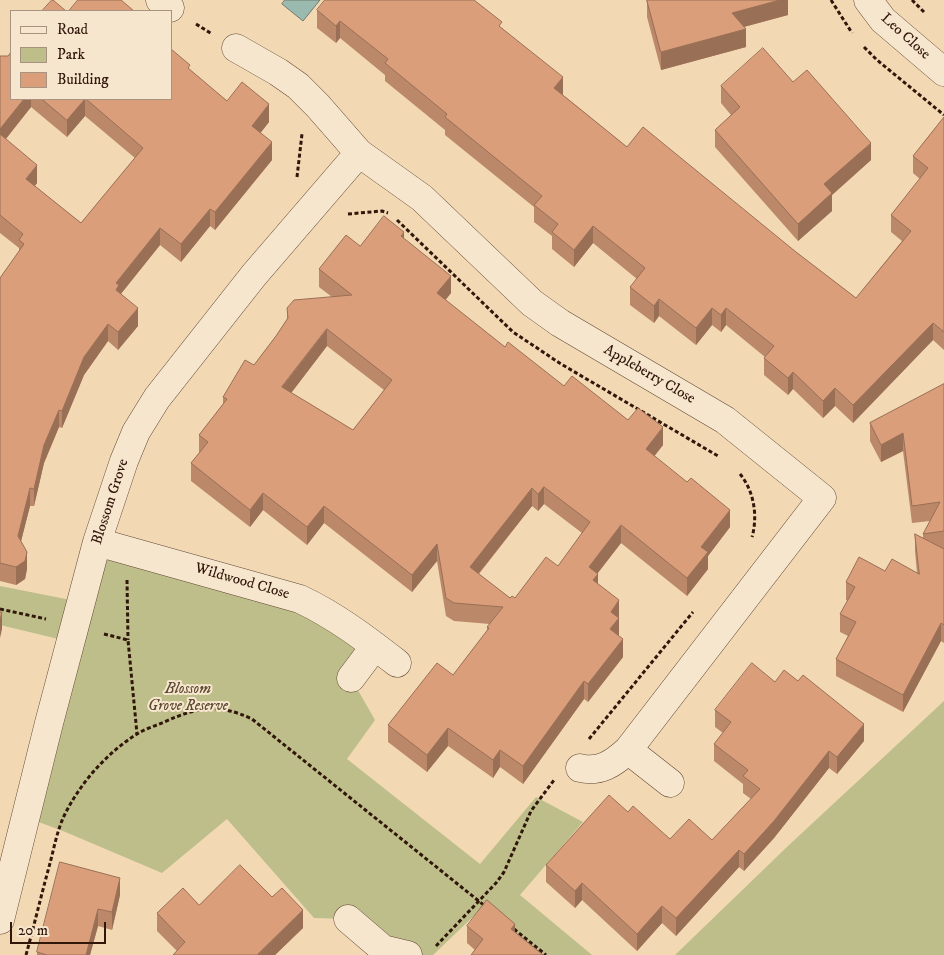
<!DOCTYPE html>
<html>
<head>
<meta charset="utf-8">
<style>
	body { margin:0 }
	#map { position:relative; width:944px; height:955px; overflow:hidden; background:#f2d9b4; font-family:"IM FELL DW Pica",serif }
	canvas { display:block }
	.legend { position:absolute; left:10px; top:10px; width:162px; height:90px; box-sizing:border-box; background:#f7e6ce; border:1px solid #a89380; margin:0; padding:6px 9px; list-style:none; font-size:15px; color:#31160a }
	.legend li { display:flex; align-items:center; gap:10px; height:25px }
	.legend b { width:25px; border:1px solid #a89380 }
	.scale { position:absolute; left:10px; top:922px; width:96px; height:22px; box-sizing:border-box; border:2px solid #31160a; border-top:0; padding-left:6px; font-size:15px; line-height:18px; white-space:nowrap; color:#31160a; -webkit-text-stroke:4px #f7e6ce; paint-order:stroke }
</style>
</head>
<body>
<div id="map">
<canvas width="944" height="955"></canvas>
<ul class="legend">
<li><b style="height:6px;background:#f7e6ce"></b>Road</li>
<li><b style="height:14px;background:#bebe8b"></b>Park</li>
<li><b style="height:14px;background:#db9e7b"></b>Building</li>
</ul>
<div class="scale">20 m</div>
</div>
<script>
const ctx = document.querySelector('canvas').getContext('2d');
ctx.lineJoin = 'round';
function fill(path, color) { ctx.fillStyle = color; ctx.fill(path, 'evenodd'); }
function strokePath(path, color, width, dash) { ctx.strokeStyle = color; ctx.lineWidth = width; ctx.lineCap = dash ? 'butt' : 'round'; ctx.setLineDash(dash || []); ctx.stroke(path); }
function drawText(font, color, halo, rows, align = 'center') {
  ctx.font = font + ' "IM FELL DW Pica",serif'; ctx.lineWidth = 4; ctx.setLineDash([]); ctx.textBaseline = 'middle'; ctx.strokeStyle = halo; ctx.fillStyle = color; for (const [text, x, y, turn = 0] of rows) {
    ctx.save(); ctx.translate(x, y); ctx.rotate((+turn || 0) * Math.PI / 180); ctx.textAlign = isNaN(turn) ? turn : align; if (halo) ctx.strokeText(text, 0, 0); ctx.fillText(text, 0, 0); ctx.restore();
  }
}
const green = new Path2D(`
	M97,542L300,599L375,646L351,678L375,720L347,759L480,864L536,797L583,822L520,895L592,955H533L479,911L433,955H408L348,919L314,918L227,819L162,873L63,831L25,817L71,642L0,625V586L81,602Z
	M944,701V955H675L789,845Z`);
const water = new Path2D(`
	M285,0H320L303,21L282,4Z`);
const path = new Path2D(`
	M831,0L852,33
	M912,0L924,12
	M196,24L212,34
	M864,47L877,60L944,115
	M297,177L302,134
	M348,214L382,211L388,213
	M397,220L513,332L561,364L718,456
	M740,474C754,491 758,516 752,537
	M127,580L128,640
	M0,609L46,619
	M104,634L128,640L137,734
	M589,739L693,612
	M514,929L546,955
	M436,946L496,883L504,872L531,811L554,780
	M26,955C34,926 41,896 49,867C54,849 57,829 66,812C82,781 107,753 137,734C145,729 155,726 164,722C198,707 218,703 252,719L485,906`);
const minor = new Path2D(`
	M160,0L170,8
	M868,0L883,20L944,72
	M236,48L278,72L298,86L318,106L359,153L422,198L532,303L560,323L725,420L822,498L628,750
	M97,542L300,599C336,616 366,639 397,663
	M351,678L375,646
	M580,768C600,773 614,763 628,750L670,783
	M348,919L383,949L408,955
	M0,920L49,723L97,542L124,461L136,432L157,398L254,275L359,153`);
const wall = new Path2D(`
	M647,0H788V15L744,27L746,47L661,70L647,17Z
	M317,10L502,28L563,95L627,147L796,252L856,298L902,241L891,232V215L920,179L913,173V156L944,117V350L933,340L853,423L835,406L823,418L793,389L788,395L764,375V358L765,357L726,325L721,332L712,325L696,345L659,316L654,323L630,305V287L637,279L593,243L574,267L552,249V236L534,222V207L445,135V130L385,81V75L340,38L336,43L317,28Z
	M0,56L11,99H171L190,70L227,101L269,122L260,133L272,160L215,230L210,226L181,262L160,245L121,294L138,326L118,350L108,341L84,375L62,428L59,427L44,463L34,506H30L21,541L27,569L25,579L16,585L0,581V278L19,252V248L0,233ZM31,107L67,137L85,116L135,158L81,223L35,186L37,183L6,139Z
	M793,82L871,160L832,195V211L798,241L715,147V130L731,115L721,103V86Z
	M404,239L451,293L445,300L505,347L564,386L628,420L663,445L654,456L730,527L708,556V569L687,596L621,543L598,573V584L619,617V618L618,636L623,657L588,702L584,699L523,784L500,767L493,778L448,746L427,772L388,742V725L453,675L487,631V627L490,624L454,621L446,616L437,561L412,592L324,523L307,545L263,510L250,527L191,481V463L199,453V435L223,404V397L254,365L276,336L287,319V308L332,297L319,287V269L360,246ZM327,346L384,390L353,430L291,393ZM544,504L582,533L558,566L515,598H510L479,574L532,506L538,511Z
	M944,384V549H943H944V643L941,641L903,712L836,676V659L848,636L840,632V614L848,601L846,600V582L885,571L917,573L915,551V534L923,538V534L930,521L912,523L903,451L881,462L870,441V423Z
	M775,682L864,741L837,774L829,768L774,838L744,871L739,867L676,936L662,923L637,951L582,900L575,908L546,882V865L628,812L670,839L712,840L751,799L743,793V784L714,761V744L723,733L715,727V710Z
	M120,878V895L112,930L98,926L90,955H37V952Z
	M272,897L303,928L275,955H173L177,951L157,931V913L199,905Z
	M467,926L515,933L475,950L467,943Z`);
const shadedWall = new Path2D(`
	M780,0H788V15L732,30V13Z
	M340,21V38L336,43V26Z
	M746,29V47L661,70V52Z
	M563,77V95L554,88Z
	M24,99H31V107L0,146V129Z
	M85,99V116L67,137V120Z
	M269,104V122L252,144V126Z
	M272,142V160L215,230V212Z
	M871,143V160L832,195V211L798,241V224L824,184Z
	M37,165V183L26,197V179Z
	M210,209V226L181,262V244Z
	M593,226V243L574,267V250Z
	M160,228V245L119,296L116,308V283Z
	M404,232V249L401,236Z
	M451,276V293L437,311V293Z
	M659,299V316L654,323V306Z
	M138,308V326L118,350V332Z
	M712,308V325L696,345V328Z
	M726,308V325L721,332V315Z
	M933,323V340L853,423V405Z
	M108,324V341L84,375L62,428V411L84,357Z
	M327,329V346L282,405V387Z
	M793,372V389L788,395V378Z
	M835,388V406L823,418V401Z
	M59,410V427L44,463L34,506V489L44,445Z
	M663,427V445L646,467V449Z
	M903,433V451L881,462V445Z
	M544,487V504L538,511V494Z
	M30,488V506L18,553V536Z
	M532,488V506L470,584V567Z
	M263,493V510L250,527V510Z
	M324,506V523L307,545V527Z
	M730,510V527L708,556V569L687,596V578L701,547Z
	M621,525V543L589,584V567Z
	M437,544V561L412,592V575Z
	M27,552V569L25,579L16,585V567Z
	M598,574V591L593,580Z
	M619,600V635L610,647L611,612Z
	M2,612V629L0,638V621Z
	M941,623V641L903,712V695Z
	M623,639V657L588,702V684Z
	M584,681V699L523,784V766Z
	M864,724V741L837,774V757Z
	M448,728V746L427,772V755Z
	M500,750V767L493,778V760Z
	M829,751V768L774,838L744,871V854Z
	M739,850V867L676,936V918Z
	M120,878V895L112,930V912Z
	M582,883V900L575,908V891Z
	M662,906V923L637,951V934Z
	M98,909V926L90,955H86Z
	M303,910V928L275,955H258Z
	M515,924V941L511,929Z`);
const building = new Path2D(`
	M52,0H53L66,11H42Z
	M78,0H121L134,11H69Z
	M325,0H474L502,22L499,26L563,77L554,88L627,147L643,127L796,252L856,298L911,231L891,215L928,168L913,156L944,117V332L933,323L853,405L835,388L823,401L793,372L788,378L764,358L774,346L726,308L721,315L712,308L696,328L659,299L654,306L630,287L645,268L593,226L574,250L552,232L558,224L534,205L542,196L445,117L447,114L385,63L388,59L340,21L336,26L317,10Z
	M647,0H780L732,13L746,29L661,52Z
	M763,48L793,82L807,70L871,143L824,184L832,193L798,224L715,130L740,107L721,86Z
	M171,49L190,65L188,68L227,101L242,82L269,104L252,126L272,142L215,212L210,209L181,244L160,228L116,283L119,285L116,290L138,308L118,332L108,324L84,357L62,411L59,410L44,445L34,489L30,488L18,536L27,552L25,561L16,567L0,563V278L24,244L19,240L23,234L0,215V134L37,165L26,179L81,223L143,148L86,99H171Z
	M11,52V99H24L0,129V56H8Z
	M42,99H85L67,120Z
	M384,216L404,232L401,236L451,276L437,293L505,347L508,342L564,386L572,376L628,420L638,408L663,427L646,449L687,482L691,478L730,510L701,547L708,552L687,578L621,525L589,567L598,574L593,580L619,600L611,612L619,618L610,629L623,639L588,684L584,681L523,766L500,750L493,760L448,728L427,755L388,725L437,663L453,675L489,628L487,627L503,607L454,603L446,598L437,544L412,575L324,506L307,527L263,493L250,510L191,463L208,442L199,435L227,399L223,397L245,360L254,365L276,336L288,318L287,308L294,300L352,295L319,269L346,235L360,246ZM327,329L392,380L353,430L282,387ZM544,487L590,522L558,566L546,557L515,598L512,596L510,598L470,567L532,488L538,494Z
	M944,384V531L923,534L940,502L912,506L903,433L881,445L870,423Z
	M915,534L944,549V625L941,623L903,695L836,659L856,622L840,614L855,587L846,582L859,557L885,571L892,559L919,574Z
	M0,612H2L0,621Z
	M752,663L775,682L784,670L798,681L803,675L864,724L837,757L829,751L774,821L744,854L739,850L676,918L662,906L637,934L582,883L575,891L546,865L609,795L628,812L633,806L670,839L689,819L712,840L760,789L743,776L748,770L714,744L731,722L715,710Z
	M60,862L120,878L112,912L98,909L86,955H47L37,952Z
	M240,865L272,897L282,888L303,910L258,954L259,955H173L185,942L157,913L183,888L199,905Z
	M487,900L515,924L511,929L543,955H471L483,939L467,926Z`);
const streetNames = [
	["Leo Close",905,37,42],
	["Appleberry Close",649,375,30],
	["Blossom Grove",111,502,-72],
	["Wildwood Close",242,582,16]
];
const parkNames = [
	["Blossom",188,690],
	["Grove Reserve",188,707]
];
fill(green, '#bebe8b');
fill(water, '#9bbaaf');
strokePath(water, '#71786d', 1);
strokePath(minor, '#614734', 29);
strokePath(path, '#31160a', 3, [4, 2.5]);
strokePath(minor, '#f7e6ce', 28);
fill(wall, '#bc886a');
fill(shadedWall, '#996f56');
fill(building, '#db9e7b');
strokePath(building, '#996f56', 1);
drawText('15px', '#31160a', '#f7e6ce', streetNames);
drawText('italic 15px', '#5b4831', '#f7e6ce', parkNames);
</script>
</body>
</html>
